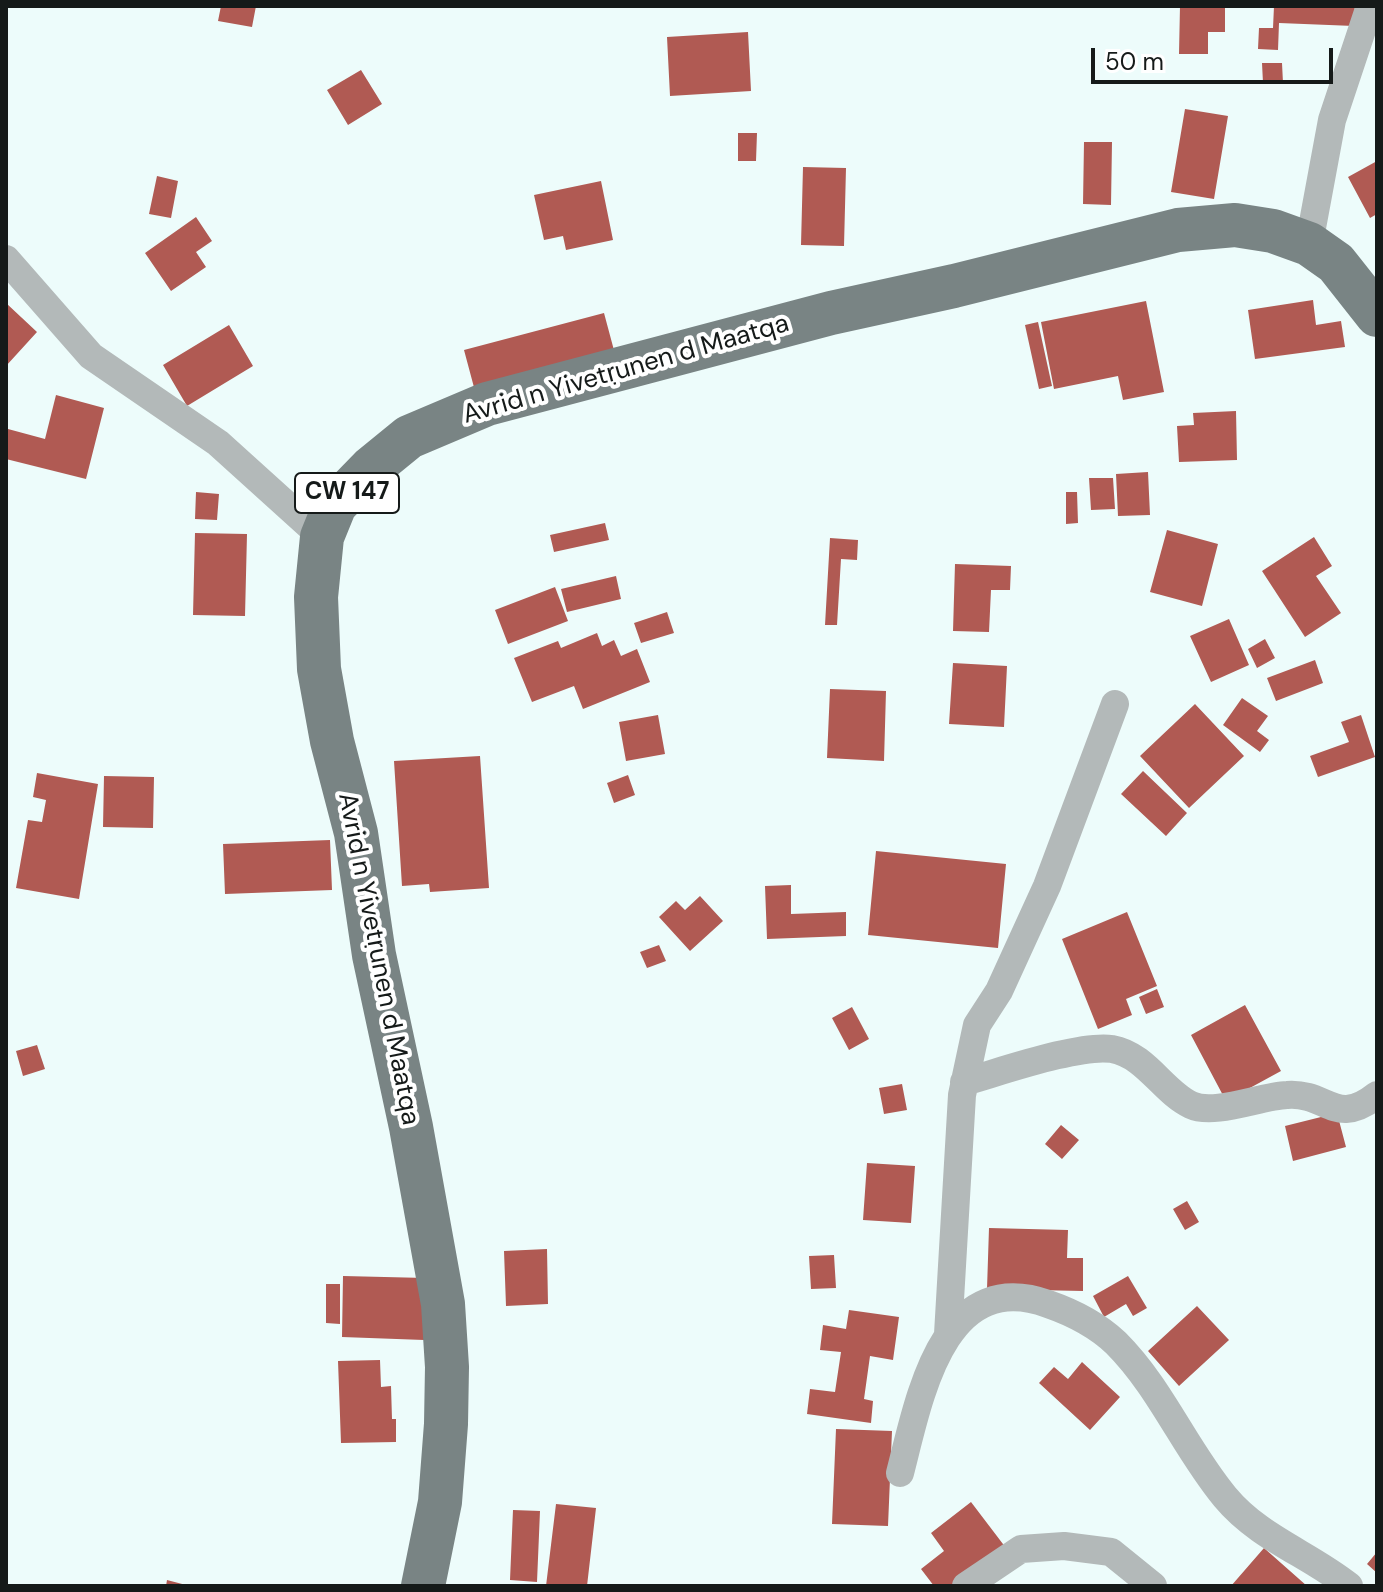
<!DOCTYPE html>
<html>
<head>
<meta charset="utf-8">
<style>
	body { margin:0 }
	#map { position:relative; width:1383px; height:1592px; overflow:hidden; background:#edfcfb; font-family:"DM Sans",sans-serif }
	canvas { display:block }
	.frame { position:absolute; inset:0; border:8px solid #151a19; pointer-events:none }
	.scale { position:absolute; left:1091px; top:48px; width:242px; height:36px; box-sizing:border-box; border:4px solid #151a19; border-top:0; padding-left:10px; font-size:24px; line-height:28px; white-space:nowrap; color:#151a19; -webkit-text-stroke:6px #fff; paint-order:stroke }
</style>
</head>
<body>
<div id="map">
<canvas width="1383" height="1592"></canvas>
<div class="frame"></div>
<div class="scale">50 m</div>
</div>
<script>
const ctx = document.querySelector('canvas').getContext('2d');
ctx.lineJoin = 'round';
function fill(path, color) { ctx.fillStyle = color; ctx.fill(path, 'evenodd'); }
function strokePath(path, color, width, dash) { ctx.strokeStyle = color; ctx.lineWidth = width; ctx.lineCap = dash ? 'butt' : 'round'; ctx.setLineDash(dash || []); ctx.stroke(path); }
function drawText(font, color, halo, rows, align = 'center') {
  ctx.font = font + ' "DM Sans",sans-serif'; ctx.lineWidth = 8; ctx.setLineDash([]); ctx.textBaseline = 'middle'; ctx.strokeStyle = halo; ctx.fillStyle = color; for (const [text, x, y, turn = 0] of rows) {
    ctx.save(); ctx.translate(x, y); ctx.rotate((+turn || 0) * Math.PI / 180); ctx.textAlign = isNaN(turn) ? turn : align; if (halo) ctx.strokeText(text, 0, 0); ctx.fillText(text, 0, 0); ctx.restore();
  }
}
const building = new Path2D(`
	M221,6H256L252,27L218,21Z
	M1180,6H1225V32H1208V54H1179Z
	M1274,6H1355L1354,26L1279,23L1278,50L1258,49L1259,28H1273Z
	M748,32L751,91L670,96L667,37Z
	M1262,63H1282L1283,83H1263Z
	M361,70L382,104L348,125L327,90Z
	M1185,109L1228,116L1214,199L1171,192Z
	M738,133H757L756,161H738Z
	M1084,142H1112L1111,205L1083,204Z
	M1377,161V214L1370,218L1348,177Z
	M803,167L846,168L844,246L801,245Z
	M157,176L178,181L171,218L149,214Z
	M601,181L613,240L566,250L563,236L544,240L534,195Z
	M196,217L212,241L196,252L206,267L171,291L145,253Z
	M1313,300L1316,325L1341,321L1345,347L1255,359L1248,310Z
	M1146,301L1164,392L1123,400L1118,376L1054,389L1041,322Z
	M6,303L37,332L6,366Z
	M604,313L619,369L479,406L464,350Z
	M1038,322L1052,386L1039,389L1025,325Z
	M229,325L253,366L187,406L163,365Z
	M56,395L104,408L86,479L6,459L8,429L45,439Z
	M1236,411L1237,460L1179,462L1177,426L1194,425L1193,413Z
	M1148,472L1150,515L1118,516L1116,474Z
	M1089,478H1113L1115,509L1091,510Z
	M196,492L219,494L217,520L195,519Z
	M1066,492H1077L1078,523L1066,524Z
	M605,523L609,540L554,552L550,535Z
	M1167,530L1218,544L1202,606L1150,592Z
	M195,533L247,534L245,616L193,615Z
	M1314,537L1332,566L1316,576L1341,613L1305,637L1262,571Z
	M830,538L858,540L857,560L841,559L837,625H825Z
	M955,564L1011,566L1010,590H991L989,632L953,631Z
	M616,576L621,599L567,612L561,589Z
	M555,587L568,621L508,644L495,610Z
	M667,612L674,633L641,643L634,623Z
	M1229,619L1249,665L1211,682L1190,636Z
	M597,633L602,646L614,640L621,656L637,649L650,682L583,709L574,686L532,702L514,658L558,641L561,648Z
	M1265,639L1275,658L1257,668L1248,649Z
	M1315,660L1323,683L1276,701L1267,678Z
	M953,663L1007,666L1004,727L949,724Z
	M830,689L886,691L884,761L827,758Z
	M1242,698L1268,716L1257,731L1269,740L1260,752L1223,725Z
	M1195,704L1244,756L1189,808L1140,756Z
	M658,715L665,754L626,761L619,722Z
	M1361,715L1375,757L1318,777L1310,756L1349,742L1341,722Z
	M480,756L489,888L430,892L429,884L402,886L394,761Z
	M1143,771L1187,813L1166,836L1121,794Z
	M37,773L98,784L79,899L16,888L28,820L42,822L46,800L33,797Z
	M628,775L635,795L614,803L607,783Z
	M104,776L154,777L153,828L103,827Z
	M330,840L332,890L225,894L223,844Z
	M876,851L1006,864L998,948L868,935Z
	M791,885V914L846,912V936L767,939L765,886Z
	M700,896L723,921L690,951L659,917L676,901L685,910Z
	M1127,912L1157,986L1126,999L1132,1015L1098,1029L1062,939Z
	M659,945L666,961L647,968L640,952Z
	M1157,989L1164,1007L1146,1014L1139,997Z
	M1245,1005L1281,1071L1226,1101L1191,1035Z
	M852,1007L869,1039L849,1050L832,1018Z
	M37,1045L45,1069L23,1076L16,1051Z
	M902,1084L907,1110L884,1114L879,1088Z
	M1337,1113L1346,1147L1293,1161L1285,1126Z
	M1061,1125L1079,1140L1062,1159L1045,1144Z
	M867,1163L915,1166L911,1223L863,1220Z
	M1187,1201L1199,1222L1185,1230L1173,1209Z
	M989,1228L1068,1230L1067,1258H1083V1291L987,1289Z
	M547,1249L548,1304L506,1306L504,1251Z
	M834,1255L836,1288L811,1289L809,1256Z
	M343,1276L426,1278L424,1340L342,1337Z
	M1128,1276L1147,1308L1133,1316L1126,1304L1104,1317L1093,1296Z
	M326,1284H340V1324L326,1323Z
	M1197,1306L1229,1340L1179,1386L1148,1351Z
	M849,1310L899,1317L893,1360L870,1356L864,1399L873,1401L871,1423L807,1414L810,1389L835,1392L841,1352L820,1350L823,1325L846,1329Z
	M380,1360L381,1387L391,1386L392,1419H396V1442L341,1443L338,1361Z
	M1082,1362L1120,1397L1090,1430L1039,1383L1054,1367L1068,1379Z
	M836,1429L892,1431L888,1526L832,1524Z
	M971,1502L1006,1548L957,1586H934L921,1569L944,1551L931,1533Z
	M556,1504L596,1508L587,1586H546Z
	M513,1510L540,1511L537,1582L510,1580Z
	M1264,1548L1307,1586H1231Z
	M1377,1552V1573L1367,1564Z
	M167,1580L186,1585V1586H166Z`);
const street = new Path2D(`
	M1309,244L1332,120L1370,6
	M6,259L91,356L218,443L322,537
	M964,1082C1000,1072 1079,1044 1112,1049C1146,1055 1163,1092 1191,1105C1214,1116 1261,1096 1287,1095C1328,1092 1335,1128 1377,1095
	M948,1334L962,1095L977,1025L999,991L1047,886L1115,704
	M900,1473C919,1400 942,1266 1048,1304C1074,1313 1096,1324 1116,1343C1161,1388 1185,1449 1225,1497C1259,1538 1309,1554 1349,1586
	M966,1586L1021,1549L1064,1546L1111,1552L1153,1586`);
const primary = new Path2D(`
	M423,1586L440,1502L446,1424L447,1367L443,1304L411,1127L374,955L356,833L332,741L319,669L316,597L322,537L335,505L371,468L409,437L487,404L831,313L954,286L1178,230L1235,225L1273,231L1309,244L1336,263L1377,315`);
const shields = [
	[347,493,104]
];
const shieldNames = [
	["CW 147",347,493]
];
const streetNames = [
	["Avrid n Yivetṛunen d Maatqa",626,370,-16],
	["Avrid n Yivetṛunen d Maatqa",378,959,79]
];
fill(building, '#b05a53');
strokePath(street, '#b3b9b9', 28);
strokePath(primary, '#798484', 44);
for (const [x, y, w] of shields) { const box = new Path2D(); box.roundRect(x - w / 2, y - 20, w, 40, 6); ctx.fillStyle = '#fff'; ctx.fill(box); strokePath(box, '#151a19', 2); }
drawText('bold 24px', '#151a19', null, shieldNames);
drawText('26px', '#151a19', '#fff', streetNames);
</script>
</body>
</html>
